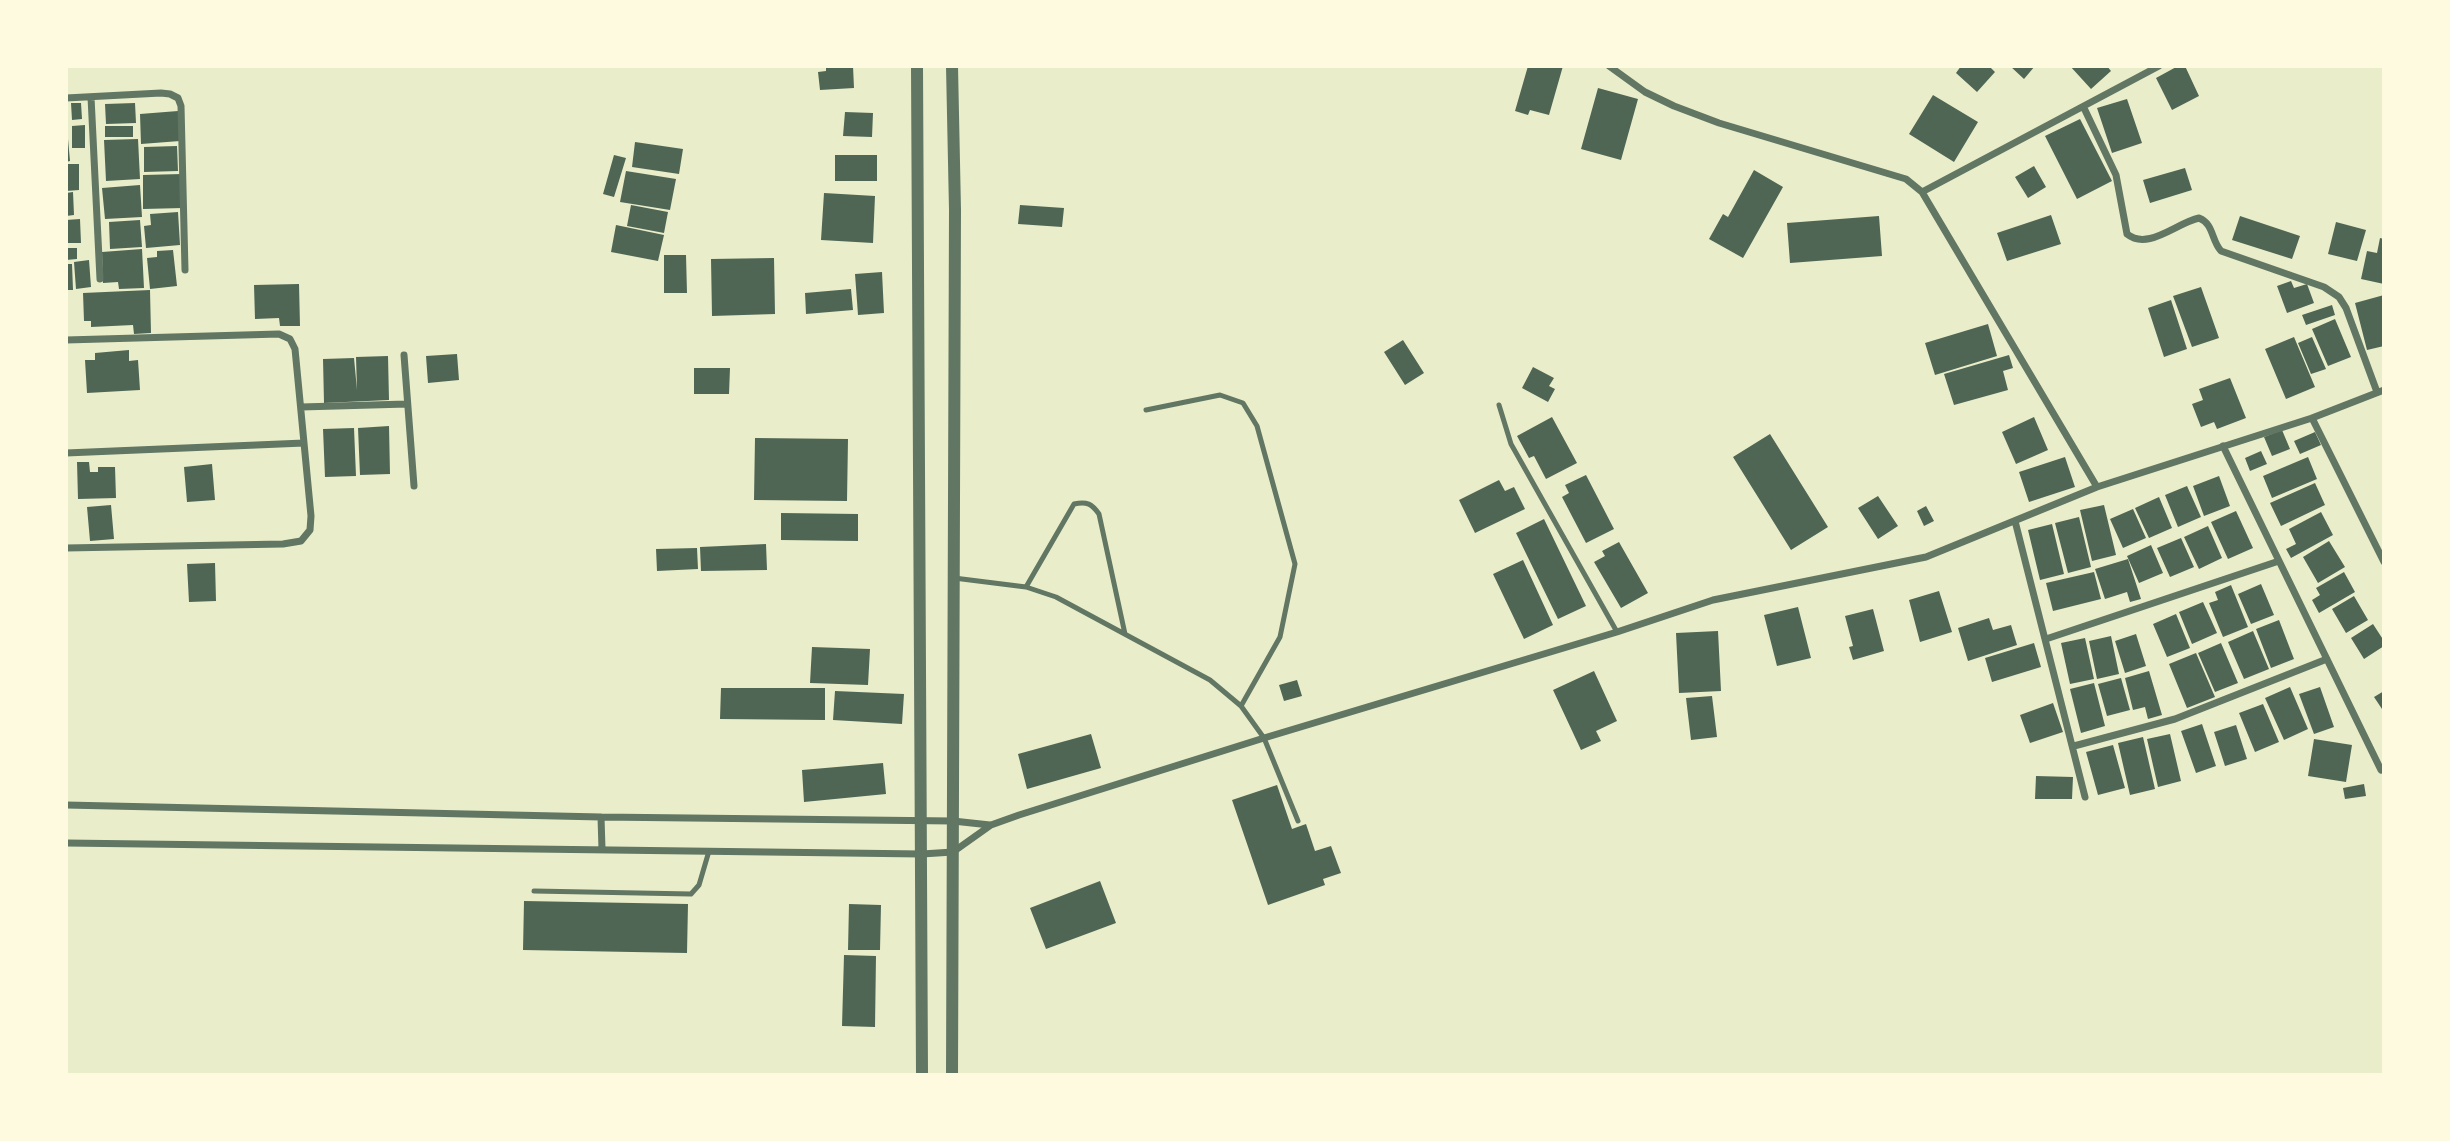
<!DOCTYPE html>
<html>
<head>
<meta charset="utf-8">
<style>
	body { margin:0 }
	#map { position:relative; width:2450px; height:1141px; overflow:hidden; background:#e9edc9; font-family:Roboto,sans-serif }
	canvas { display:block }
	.frame { position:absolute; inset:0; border:68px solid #fefae0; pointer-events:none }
</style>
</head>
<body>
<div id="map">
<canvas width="2450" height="1141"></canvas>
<div class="frame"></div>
</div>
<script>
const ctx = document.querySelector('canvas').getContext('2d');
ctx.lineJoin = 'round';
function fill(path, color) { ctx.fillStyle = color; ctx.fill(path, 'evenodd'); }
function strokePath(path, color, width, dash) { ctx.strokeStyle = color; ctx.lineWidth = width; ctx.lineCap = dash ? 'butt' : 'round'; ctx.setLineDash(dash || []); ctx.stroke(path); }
const building = new Path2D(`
	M826,66H853L854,88L820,90L818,72L826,71Z
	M1528,66H1563L1549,115L1530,110L1528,115L1515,111Z
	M1961,66H1989L1995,72L1977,92L1956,73Z
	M2010,66H2035L2024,79Z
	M2070,66H2107L2111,71L2091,89Z
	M2178,66H2185L2199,96L2172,110L2156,78Z
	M1598,88L1638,99L1621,160L1581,149Z
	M1933,95L1978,122L1954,162L1909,134Z
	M2127,99L2142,143L2112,153L2097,108Z
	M71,103H81L82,119L72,120Z
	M135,103L136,123L106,124L105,104Z
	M178,111L180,141L141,144L140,114Z
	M845,112L873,113L872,137L843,136Z
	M2080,119L2112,181L2077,199L2045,136Z
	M85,125V148H72V126Z
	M105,126H133V137H105Z
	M68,139L70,161L66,162V140Z
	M138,139L140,179L106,181L104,140Z
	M635,142L683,149L679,174L632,167Z
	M177,146L178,171L144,172V147Z
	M614,155L626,158L614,197L603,194Z
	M835,155H877V181H835Z
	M66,164H79V190L66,191Z
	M2034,166L2046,187L2028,198L2015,177Z
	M2185,168L2192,190L2150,203L2143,180Z
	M1754,170L1783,187L1743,258L1709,239L1723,214L1728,217Z
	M626,171L676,179L670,210L620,202Z
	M182,174L183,208L143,209V175Z
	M140,185L142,217L105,219L102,188Z
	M73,192L74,215L66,216V193Z
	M824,193L875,196L873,243L821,240Z
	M631,205L668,212L664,233L627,226Z
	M1020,205L1064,208L1062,227L1018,224Z
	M178,212L180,245L146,248L144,226L151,225L150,214Z
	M2051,215L2061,244L2007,261L1997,233Z
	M1879,216L1882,256L1790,263L1787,223Z
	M2240,216L2300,236L2292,259L2232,240Z
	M80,219L81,243H66V220Z
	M140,220L142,247L110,249L109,222Z
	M2336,222L2366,230L2357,261L2328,254Z
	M616,225L664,235L658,261L611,252Z
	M2380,238L2384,239V284L2361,279L2367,251L2377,253Z
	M66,248H77V259L66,260Z
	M142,249L144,288L119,289L118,282L103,283L102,252Z
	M173,250L177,286L150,289L147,258L157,257V251Z
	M664,255H686L687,293H664Z
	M774,258L775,314L712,316L711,259Z
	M89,260L91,287L76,289L74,262Z
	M66,264H72L73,290H66Z
	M882,272L884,313L858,315L855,274Z
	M2291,281L2294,288L2307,284L2314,303L2287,313L2277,286Z
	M299,284L300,326H280L279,318L255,319L254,285Z
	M2201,287L2219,338L2192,347L2173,296Z
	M851,289L853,310L806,314L805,293Z
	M150,290L151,333L134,334L133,325L91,327V321H84L83,293Z
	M2384,295V346L2367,350L2355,303Z
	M2171,300L2187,349L2164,357L2148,308Z
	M2332,305L2335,315L2306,325L2302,315Z
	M2335,319L2351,357L2328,366L2312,329Z
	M1988,324L1997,356L1935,375L1925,343Z
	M2294,337L2315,387L2286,399L2265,349Z
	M2312,337L2326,369L2311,374L2298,343Z
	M1403,340L1424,373L1405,385L1384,352Z
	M129,350V361L138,360L140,390L87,393L85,360H95V353Z
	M457,354L459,380L428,383L426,356Z
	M2009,355L2013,368L2003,371L2008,390L1954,405L1944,374Z
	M388,356L389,400L324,403L323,359L354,358L357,390L356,357Z
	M1533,367L1554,378L1549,386L1555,389L1548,402L1522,388Z
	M694,368H730L729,394H694Z
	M2230,378L2246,418L2217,429L2214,422L2201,427L2192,404L2203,400L2199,389Z
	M1552,417L1577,463L1546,479L1534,456L1529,458L1517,436Z
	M2034,417L2048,450L2016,464L2002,432Z
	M389,426L390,474L360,475L358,428Z
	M354,428L356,476L325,477L323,429Z
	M2282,430L2290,449L2272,456L2264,437Z
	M2315,432L2321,445L2300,454L2294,441Z
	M1770,434L1828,527L1791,550L1733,457Z
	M755,438L848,439L847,501L754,500Z
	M2261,451L2267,464L2250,471L2245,458Z
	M2065,457L2075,487L2029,502L2019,472Z
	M2308,457L2317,479L2272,498L2263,476Z
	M77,462H89L90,472H98V467H115L116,498L78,499Z
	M212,464L215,500L187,502L184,467Z
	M1586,475L1614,529L1586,543L1562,497L1569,493L1565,485Z
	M2219,476L2230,506L2204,516L2193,486Z
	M1499,480L1505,491L1514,487L1525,509L1475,533L1459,500Z
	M2315,483L2325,505L2281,526L2270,503Z
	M2187,486L2201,517L2178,527L2165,495Z
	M1878,496L1898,526L1878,539L1858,508Z
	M2159,497L2172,528L2149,538L2135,508Z
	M111,505L114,539L90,541L87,507Z
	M2104,505L2116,555L2092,561L2080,510Z
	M1926,506L1934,521L1924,526L1917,511Z
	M2133,509L2146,538L2123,548L2110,519Z
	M2236,511L2253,548L2228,559L2211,522Z
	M2321,512L2333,535L2291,558L2286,549L2296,544L2289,529Z
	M781,513L858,514V541L781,540Z
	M2079,517L2091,567L2068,573L2055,523Z
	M1544,519L1586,606L1558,619L1516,533Z
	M2052,524L2064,574L2040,580L2028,530Z
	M2208,526L2222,558L2199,569L2184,537Z
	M2181,538L2194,567L2170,577L2157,548Z
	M2329,541L2345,567L2318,583L2303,557Z
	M1619,542L1648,593L1621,608L1594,562L1605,556L1602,551Z
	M766,544L767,570L701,571L700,547Z
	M2151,545L2163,573L2139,583L2127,556Z
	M697,548L698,569L657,571L656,549Z
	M2128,559L2141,599L2130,602L2127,592L2105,599L2095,569Z
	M1523,560L1553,625L1524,639L1493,574Z
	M215,563L216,601L189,602L187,564Z
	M2094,572L2101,599L2053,611L2046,583Z
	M2344,572L2355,592L2319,613L2312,600L2320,595L2316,588Z
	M2261,584L2274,615L2251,624L2238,594Z
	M2231,585L2248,627L2223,637L2209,603L2218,600L2215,592Z
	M1939,591L1952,632L1920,642L1909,600Z
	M2354,596L2368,620L2346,633L2332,609Z
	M2203,602L2217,633L2192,644L2179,612Z
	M1798,607L1811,658L1777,666L1764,615Z
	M1873,609L1884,651L1853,660L1849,647L1853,646L1845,616Z
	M2176,614L2190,648L2167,657L2153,624Z
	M1989,618L1993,630L2011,625L2017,645L1968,661L1958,628Z
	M2279,620L2294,659L2271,668L2256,629Z
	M2373,624L2384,641V646L2364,659L2351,638Z
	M1718,631L1721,691L1679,693L1676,633Z
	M2253,631L2269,669L2244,679L2228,642Z
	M2136,634L2146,666L2125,673L2115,641Z
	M2111,636L2119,674L2097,679L2089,641Z
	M2085,638L2094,679L2070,684L2061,643Z
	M2034,643L2041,667L1992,682L1985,658Z
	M2221,643L2238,683L2215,692L2198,653Z
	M812,647L870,649L868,685L810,683Z
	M2196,653L2215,697L2187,708L2169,664Z
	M1594,671L1617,721L1596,731L1601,741L1581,750L1553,690Z
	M2149,671L2162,715L2148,719L2145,707L2133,710L2125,678Z
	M2121,678L2130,710L2107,716L2098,684Z
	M1297,680L1302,696L1284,701L1279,685Z
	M2094,683L2105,726L2081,733L2070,689Z
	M2290,687L2308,729L2284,740L2265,698Z
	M2320,687L2334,727L2314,734L2299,694Z
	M721,688H825V720L720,719Z
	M835,691L904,694L902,724L833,720Z
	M2384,691V712L2374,697Z
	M1712,696L1717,737L1691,740L1686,698Z
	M2053,703L2063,732L2030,743L2020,715Z
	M2263,704L2279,742L2255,752L2239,713Z
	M2202,724L2216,766L2196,773L2181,731Z
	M2236,725L2247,759L2225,766L2214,732Z
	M1091,734L1101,768L1027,789L1018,754Z
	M2170,734L2181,781L2158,787L2147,739Z
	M2143,737L2155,789L2130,795L2118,743Z
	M2314,739L2352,745L2346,782L2308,776Z
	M2113,745L2125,788L2098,795L2086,752Z
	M883,763L886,794L804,802L802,770Z
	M2036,776L2073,777L2072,799H2035Z
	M2364,784L2366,796L2345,799L2343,788Z
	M1277,785L1292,829L1306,824L1315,851L1331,846L1341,873L1323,879L1325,885L1268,905L1232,800Z
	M1100,881L1116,923L1046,949L1030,908Z
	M524,901L688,904L687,953L523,950Z
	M849,904L881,905L880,950H848Z
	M844,955L876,956L875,1027L842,1026Z`);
const service = new Path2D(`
	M1499,405L1511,444L1617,632
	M1146,410L1220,395L1243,403L1257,426L1295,564L1280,637L1241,706
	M954,578L1026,587L1056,597L1210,680L1241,706L1264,738L1298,821
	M1026,587L1074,504C1087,501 1092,504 1099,514L1125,634
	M534,891L691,894L699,885L709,851`);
const minor = new Path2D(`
	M1609,66L1645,92L1674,106L1719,123L1906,179L1922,192L2097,487
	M91,97L100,279
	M66,98L161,93L170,94L178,98L181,106L185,270
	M2084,108L2116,175L2127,234C2148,251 2176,223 2199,218C2214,224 2211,240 2221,251L2324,287L2339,297L2346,308L2377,392
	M1922,192L2159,66
	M66,340L279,334L290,339L295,349L311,516L310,530L301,541L283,544L66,548
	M404,355L414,486
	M301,407L407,404
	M2312,418L2384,562
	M2223,446L2381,770
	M66,453L304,443
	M2015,521L2085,797
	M2046,639L2279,561
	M2074,746L2175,719L2327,659
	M66,805L601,817L953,821L990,825
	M601,817L602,849
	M66,843L922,854L953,852L991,825L1019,815L1264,738L1617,632L1713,600L1926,557L2097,487L2312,418L2384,390`);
const tertiary = new Path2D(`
	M917,66L922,1074
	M952,1074L955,210L952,66`);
fill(building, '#4f6655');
strokePath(service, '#617663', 5);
strokePath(minor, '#617663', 7);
strokePath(tertiary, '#617663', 12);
</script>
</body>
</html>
